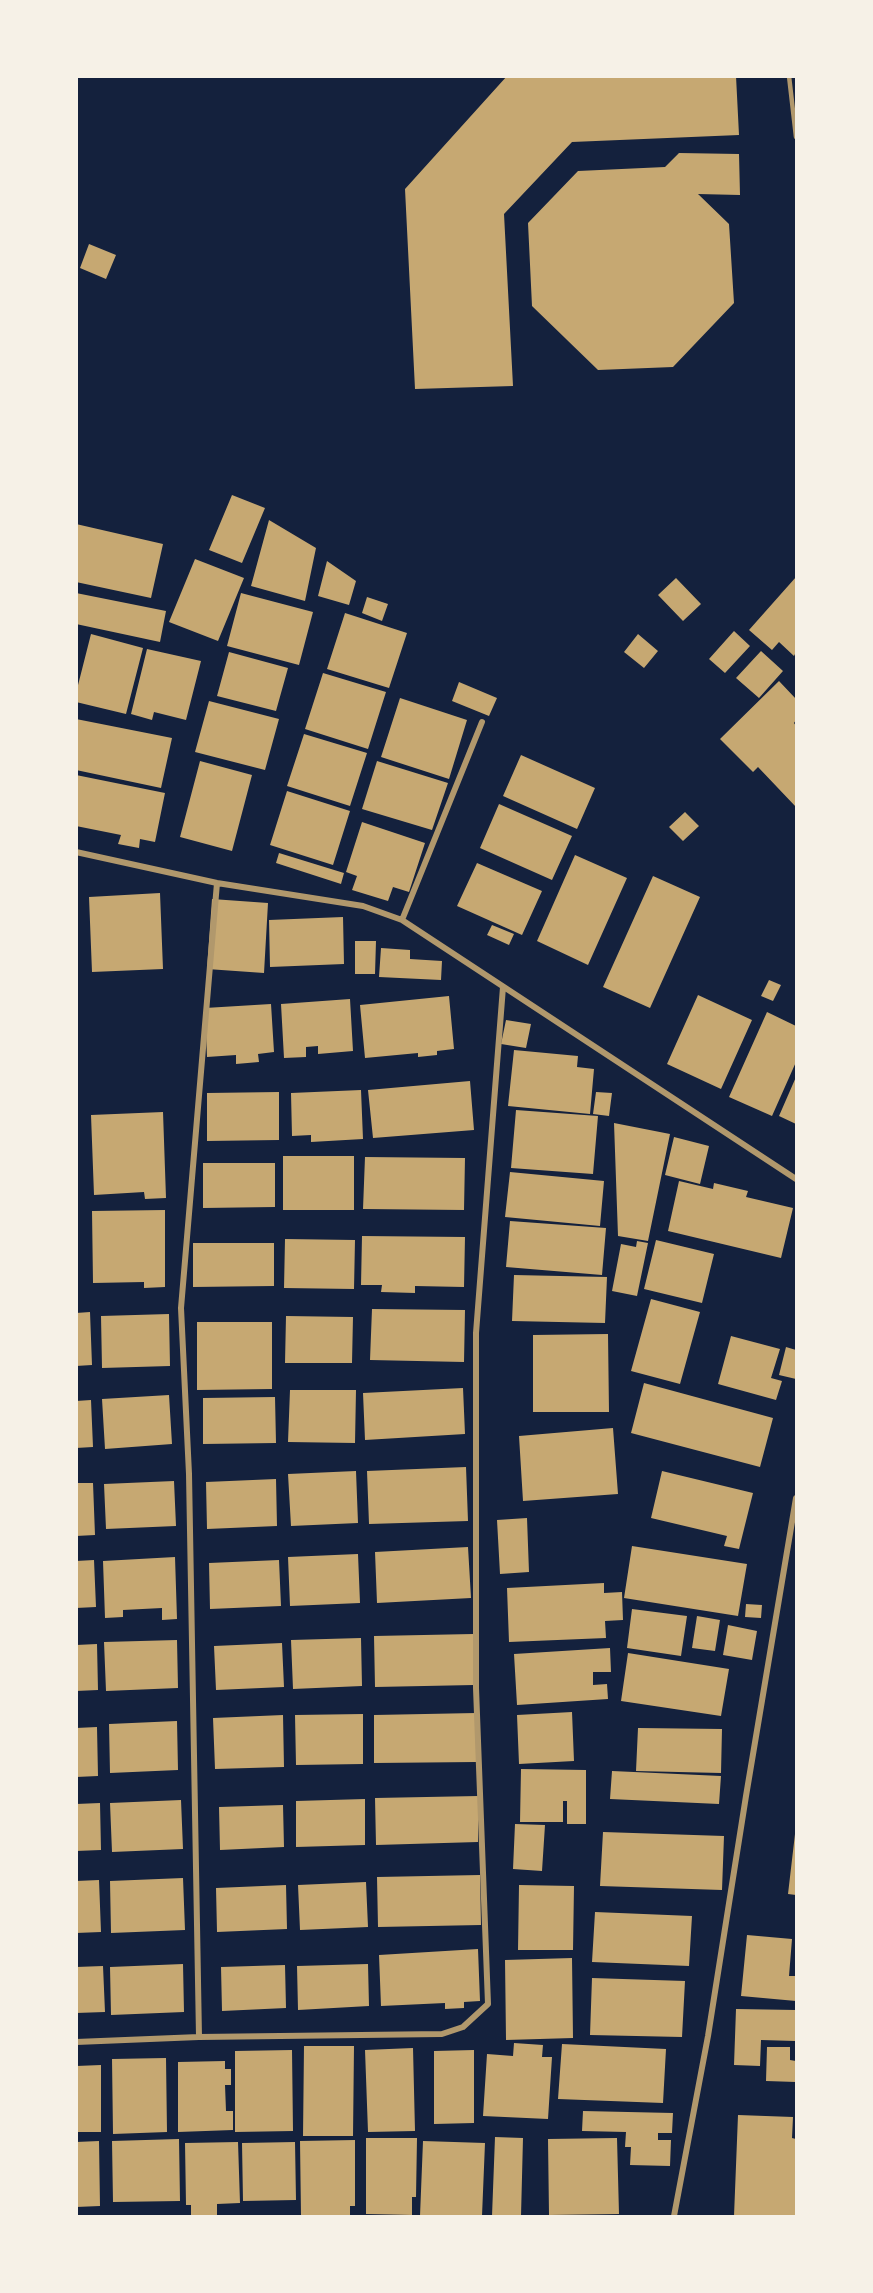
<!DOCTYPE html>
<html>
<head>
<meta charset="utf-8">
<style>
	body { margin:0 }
	#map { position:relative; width:873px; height:2293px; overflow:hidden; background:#14213d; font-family:"PT Sans",sans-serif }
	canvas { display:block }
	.frame { position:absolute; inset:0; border:78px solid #f6f1e7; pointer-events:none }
</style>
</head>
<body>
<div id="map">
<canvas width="873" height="2293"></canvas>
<div class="frame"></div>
</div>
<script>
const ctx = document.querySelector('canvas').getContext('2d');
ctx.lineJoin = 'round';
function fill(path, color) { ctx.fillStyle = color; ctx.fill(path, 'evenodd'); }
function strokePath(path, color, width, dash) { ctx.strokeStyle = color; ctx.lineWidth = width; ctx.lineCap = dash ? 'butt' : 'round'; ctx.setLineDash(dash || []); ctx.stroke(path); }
const building = new Path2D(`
	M507,76H736L739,135L572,142L504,214L513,386L415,389L405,189Z
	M679,153L739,154L740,195L698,194L729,224L734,303L673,367L598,370L532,306L528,223L578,171L665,167Z
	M89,244L116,255L106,279L80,268Z
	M232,495L265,508L242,563L209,550Z
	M269,520L316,548L305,601L251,586Z
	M76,524L163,544L151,598L76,582Z
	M195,559L244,578L218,641L169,622Z
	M327,561L356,581L349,605L318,596Z
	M796,577V652L794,656L779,642L772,650L749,630Z
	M676,578L701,604L683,621L658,595Z
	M76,593L166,611L160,642L76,624Z
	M241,593L313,612L299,665L227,646Z
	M367,597L388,604L382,621L362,613Z
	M345,613L407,633L389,688L327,669Z
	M734,631L750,646L725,673L709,659Z
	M91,634L143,648L126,714L76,702V693Z
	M638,634L658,651L644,668L624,652Z
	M147,649L201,661L186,720L154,712L152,720L131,714Z
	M761,651L783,671L759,698L736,678Z
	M229,652L288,668L276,711L217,696Z
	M323,673L386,692L368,749L305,729Z
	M779,681L796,699V720L794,723L796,726V807L758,767L753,772L720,739Z
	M459,682L497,698L489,716L452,701Z
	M400,698L467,720L449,779L381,757Z
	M209,701L279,719L265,770L195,752Z
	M76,719L172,738L161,788L76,770Z
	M304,734L367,753L350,806L287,786Z
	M521,755L595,788L577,829L503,796Z
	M200,761L252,775L232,851L180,837Z
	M377,761L448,783L432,830L362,809Z
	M76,775L165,793L155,842L140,839L139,848L118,844L121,835L76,826Z
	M287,791L350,811L333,865L270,845Z
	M499,804L572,836L552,880L480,848Z
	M685,812L699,826L683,841L669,827Z
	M362,822L425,843L409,892L393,887L388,901L352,890L357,876L346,872Z
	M279,853L344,873L341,884L276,863Z
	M575,855L627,878L588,965L537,941Z
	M477,863L542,891L522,935L457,906Z
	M653,876L700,897L650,1008L603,987Z
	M160,893L163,969L92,972L89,897Z
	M212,899L268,903L264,973L207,969Z
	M343,917L344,964L270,967L269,920Z
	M492,925L514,934L509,945L487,935Z
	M355,941H376L375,974H355Z
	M381,948L410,950V959L442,961L441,980L379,977Z
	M769,980L781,985L773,1001L761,996Z
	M698,995L752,1020L721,1089L667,1064Z
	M449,996L454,1049L437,1051V1055L418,1057V1053L365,1058L360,1005Z
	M350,999L353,1051L318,1054V1046L306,1047V1057L284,1058L281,1004Z
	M271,1004L274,1052L258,1054L259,1062L236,1064V1055L207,1057L205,1008Z
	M767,1012L796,1026V1062L772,1116L729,1097Z
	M506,1020L531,1024L526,1048L501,1044Z
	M514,1050L578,1056L577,1067L594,1069L590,1114L508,1106Z
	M796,1077V1124L779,1116Z
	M470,1081L474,1130L373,1138L368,1090Z
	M361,1090L363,1139L311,1142V1135L292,1136L291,1093Z
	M279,1092V1140L207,1141V1093Z
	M596,1092L612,1093L609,1116L593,1114Z
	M516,1110L598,1116L593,1174L511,1168Z
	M163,1112L166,1198L145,1199L144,1192L94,1195L91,1115Z
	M614,1123L670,1134L648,1241L618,1236Z
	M674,1137L709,1146L700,1184L665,1175Z
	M283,1156H354V1210H283Z
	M365,1157L465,1158L464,1210L363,1209Z
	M203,1163H275V1207L203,1208Z
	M510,1172L604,1181L600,1226L505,1217Z
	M679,1181L713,1189L714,1183L748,1191L746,1197L793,1208L781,1258L668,1231Z
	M165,1210V1287L144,1288V1282L93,1283L92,1211Z
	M510,1221L606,1228L602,1275L506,1267Z
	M362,1236L465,1237L464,1287L415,1286V1293L381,1292L382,1285H361Z
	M285,1239L355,1240L354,1289L284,1288Z
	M656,1240L714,1254L702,1303L644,1289Z
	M637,1241L648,1243L637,1296L612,1291L621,1244L636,1247Z
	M193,1243H274V1286L193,1287Z
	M514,1275L607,1277L605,1323L512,1321Z
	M651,1299L700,1312L680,1384L631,1371Z
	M372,1309L465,1310L464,1362L370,1360Z
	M90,1312L92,1365L76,1366V1313Z
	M169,1314L170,1366L102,1368L101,1316Z
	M286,1316L353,1317L352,1363H285Z
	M197,1322H272V1389L197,1390Z
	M608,1334L609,1412H533V1335Z
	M731,1336L780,1349L771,1378L782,1381L776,1400L718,1384Z
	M786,1347L796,1350V1379L779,1375Z
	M644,1383L773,1418L760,1467L631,1433Z
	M463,1388L465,1434L365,1440L363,1393Z
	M290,1390H356L355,1443L288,1442Z
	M169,1395L172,1444L105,1449L102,1399Z
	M275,1397L276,1443L203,1444V1398Z
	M91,1400L93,1447L76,1448V1401Z
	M613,1428L618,1494L523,1501L519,1436Z
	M466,1467L468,1521L369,1524L367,1471Z
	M356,1471L358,1523L291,1526L288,1474Z
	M662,1471L753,1493L739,1549L724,1546L727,1536L651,1518Z
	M276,1479L277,1526L207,1529L206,1482Z
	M174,1481L176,1526L106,1529L104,1484Z
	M76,1483H93L95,1535L76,1536Z
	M527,1518L529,1572L500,1574L497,1520Z
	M632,1546L747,1564L738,1616L624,1598Z
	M468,1547L471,1598L377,1603L375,1552Z
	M358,1554L360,1603L290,1606L288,1557Z
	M175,1557L177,1619L162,1620V1608L123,1610V1617L105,1618L103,1561Z
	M94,1560L96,1607L76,1608V1561Z
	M279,1560L281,1606L210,1609L209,1563Z
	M604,1583V1593L622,1592L623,1620L605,1621L606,1638L509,1642L507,1588Z
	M746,1604L762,1605L761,1618L745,1617Z
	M632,1609L687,1616L681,1656L627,1648Z
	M697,1616L720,1620L715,1651L692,1648Z
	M728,1625L757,1631L752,1660L723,1655Z
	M473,1634L474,1685L375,1687L374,1636Z
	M361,1638L362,1686L293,1689L291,1640Z
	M177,1640L178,1688L106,1691L104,1642Z
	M282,1643L284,1687L216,1690L214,1646Z
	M97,1644L98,1690L76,1691V1645Z
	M610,1648L611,1672H593V1685L607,1684L608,1699L517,1705L514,1654Z
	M628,1653L729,1669L721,1716L621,1701Z
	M572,1712L574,1761L519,1764L517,1715Z
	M476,1713V1762L374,1763V1715Z
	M363,1714V1764L296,1765L295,1715Z
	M283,1715L284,1767L215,1769L213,1718Z
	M177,1721L178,1770L110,1773L109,1724Z
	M97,1727L98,1776L76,1777V1728Z
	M638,1728L722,1729L721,1773L636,1771Z
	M521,1769L586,1770V1824H567V1801H563V1822H520Z
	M612,1771L721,1776L719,1804L610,1799Z
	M478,1796V1842L376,1845L375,1798Z
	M365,1799V1845L296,1847V1801Z
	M181,1800L183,1849L112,1852L110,1803Z
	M100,1803L101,1850L76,1851V1804Z
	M283,1805L284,1847L220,1850L219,1807Z
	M515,1824L545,1825L542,1871L513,1869Z
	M603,1832L724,1836L722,1890L600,1886Z
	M795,1834H796V1895L788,1894Z
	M480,1875L481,1925L378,1927L377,1877Z
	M183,1878L185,1930L111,1933L110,1881Z
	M99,1880L101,1932L76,1933V1881Z
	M366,1882L368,1927L300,1930L298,1885Z
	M286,1885L287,1929L217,1932L216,1888Z
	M519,1885L574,1886L573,1950H518Z
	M595,1912L692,1916L689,1966L592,1962Z
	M747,1935L792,1939L789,1976H796V2001L741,1996Z
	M478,1949L480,2001L464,2002V2008L445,2009V2003L381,2006L379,1955Z
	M572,1958L573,2038L506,2040L505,1960Z
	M183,1964L184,2012L111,2015L110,1967Z
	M368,1964L369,2006L298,2010L297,1966Z
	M285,1965L286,2008L222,2011L221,1967Z
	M103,1966L105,2012L76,2013V1967Z
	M592,1978L685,1981L682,2037L590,2035Z
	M736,2009L796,2010V2038H795V2041L761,2040L760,2066L734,2065Z
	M514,2043L543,2045L542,2057H552L548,2119L483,2116L487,2054L513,2056Z
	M562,2044L666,2049L663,2103L558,2099Z
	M304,2046H354L353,2136H303Z
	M767,2047H790V2060L796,2061V2082L766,2081Z
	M413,2048L415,2131L368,2132L365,2050Z
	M292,2050L293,2131L235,2132V2051Z
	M474,2050V2123L434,2124V2051Z
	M166,2058L167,2132L113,2134L112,2059Z
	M225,2061V2069H231V2085H225L226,2111H233V2130L178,2132V2062Z
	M101,2065V2132H76V2066Z
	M583,2111L673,2113L672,2133H658V2140H671L670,2166L630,2165L631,2147H625L626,2132L582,2131Z
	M738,2115L793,2117L792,2138L796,2139V2216H734Z
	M495,2137L523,2138L521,2216H492Z
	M366,2138H417L416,2197H412V2215L366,2214Z
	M617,2138L619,2214L549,2215L548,2139Z
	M179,2139L180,2201L113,2202L112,2141Z
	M355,2140V2206H350V2216H301L300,2141Z
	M99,2141L100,2206L76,2207V2142Z
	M423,2141L485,2143L482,2216H420Z
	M238,2142L240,2203L217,2204V2216H191V2205H186L185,2143Z
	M295,2142L296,2200L243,2201L242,2143Z`);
const service = new Path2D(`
	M789,76L796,137`);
const minor = new Path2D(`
	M76,852L217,883L363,906L402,920L796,1179
	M402,920L482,722
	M199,2037L189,1474L181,1308L217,883
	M76,2042L199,2037L442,2034L463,2027L488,2004L476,1688V1333L503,987
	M674,2216L708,2036L746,1796L796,1498`);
fill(building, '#c6a872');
strokePath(service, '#b1986c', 4.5);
strokePath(minor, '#b1986c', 6);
</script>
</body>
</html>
